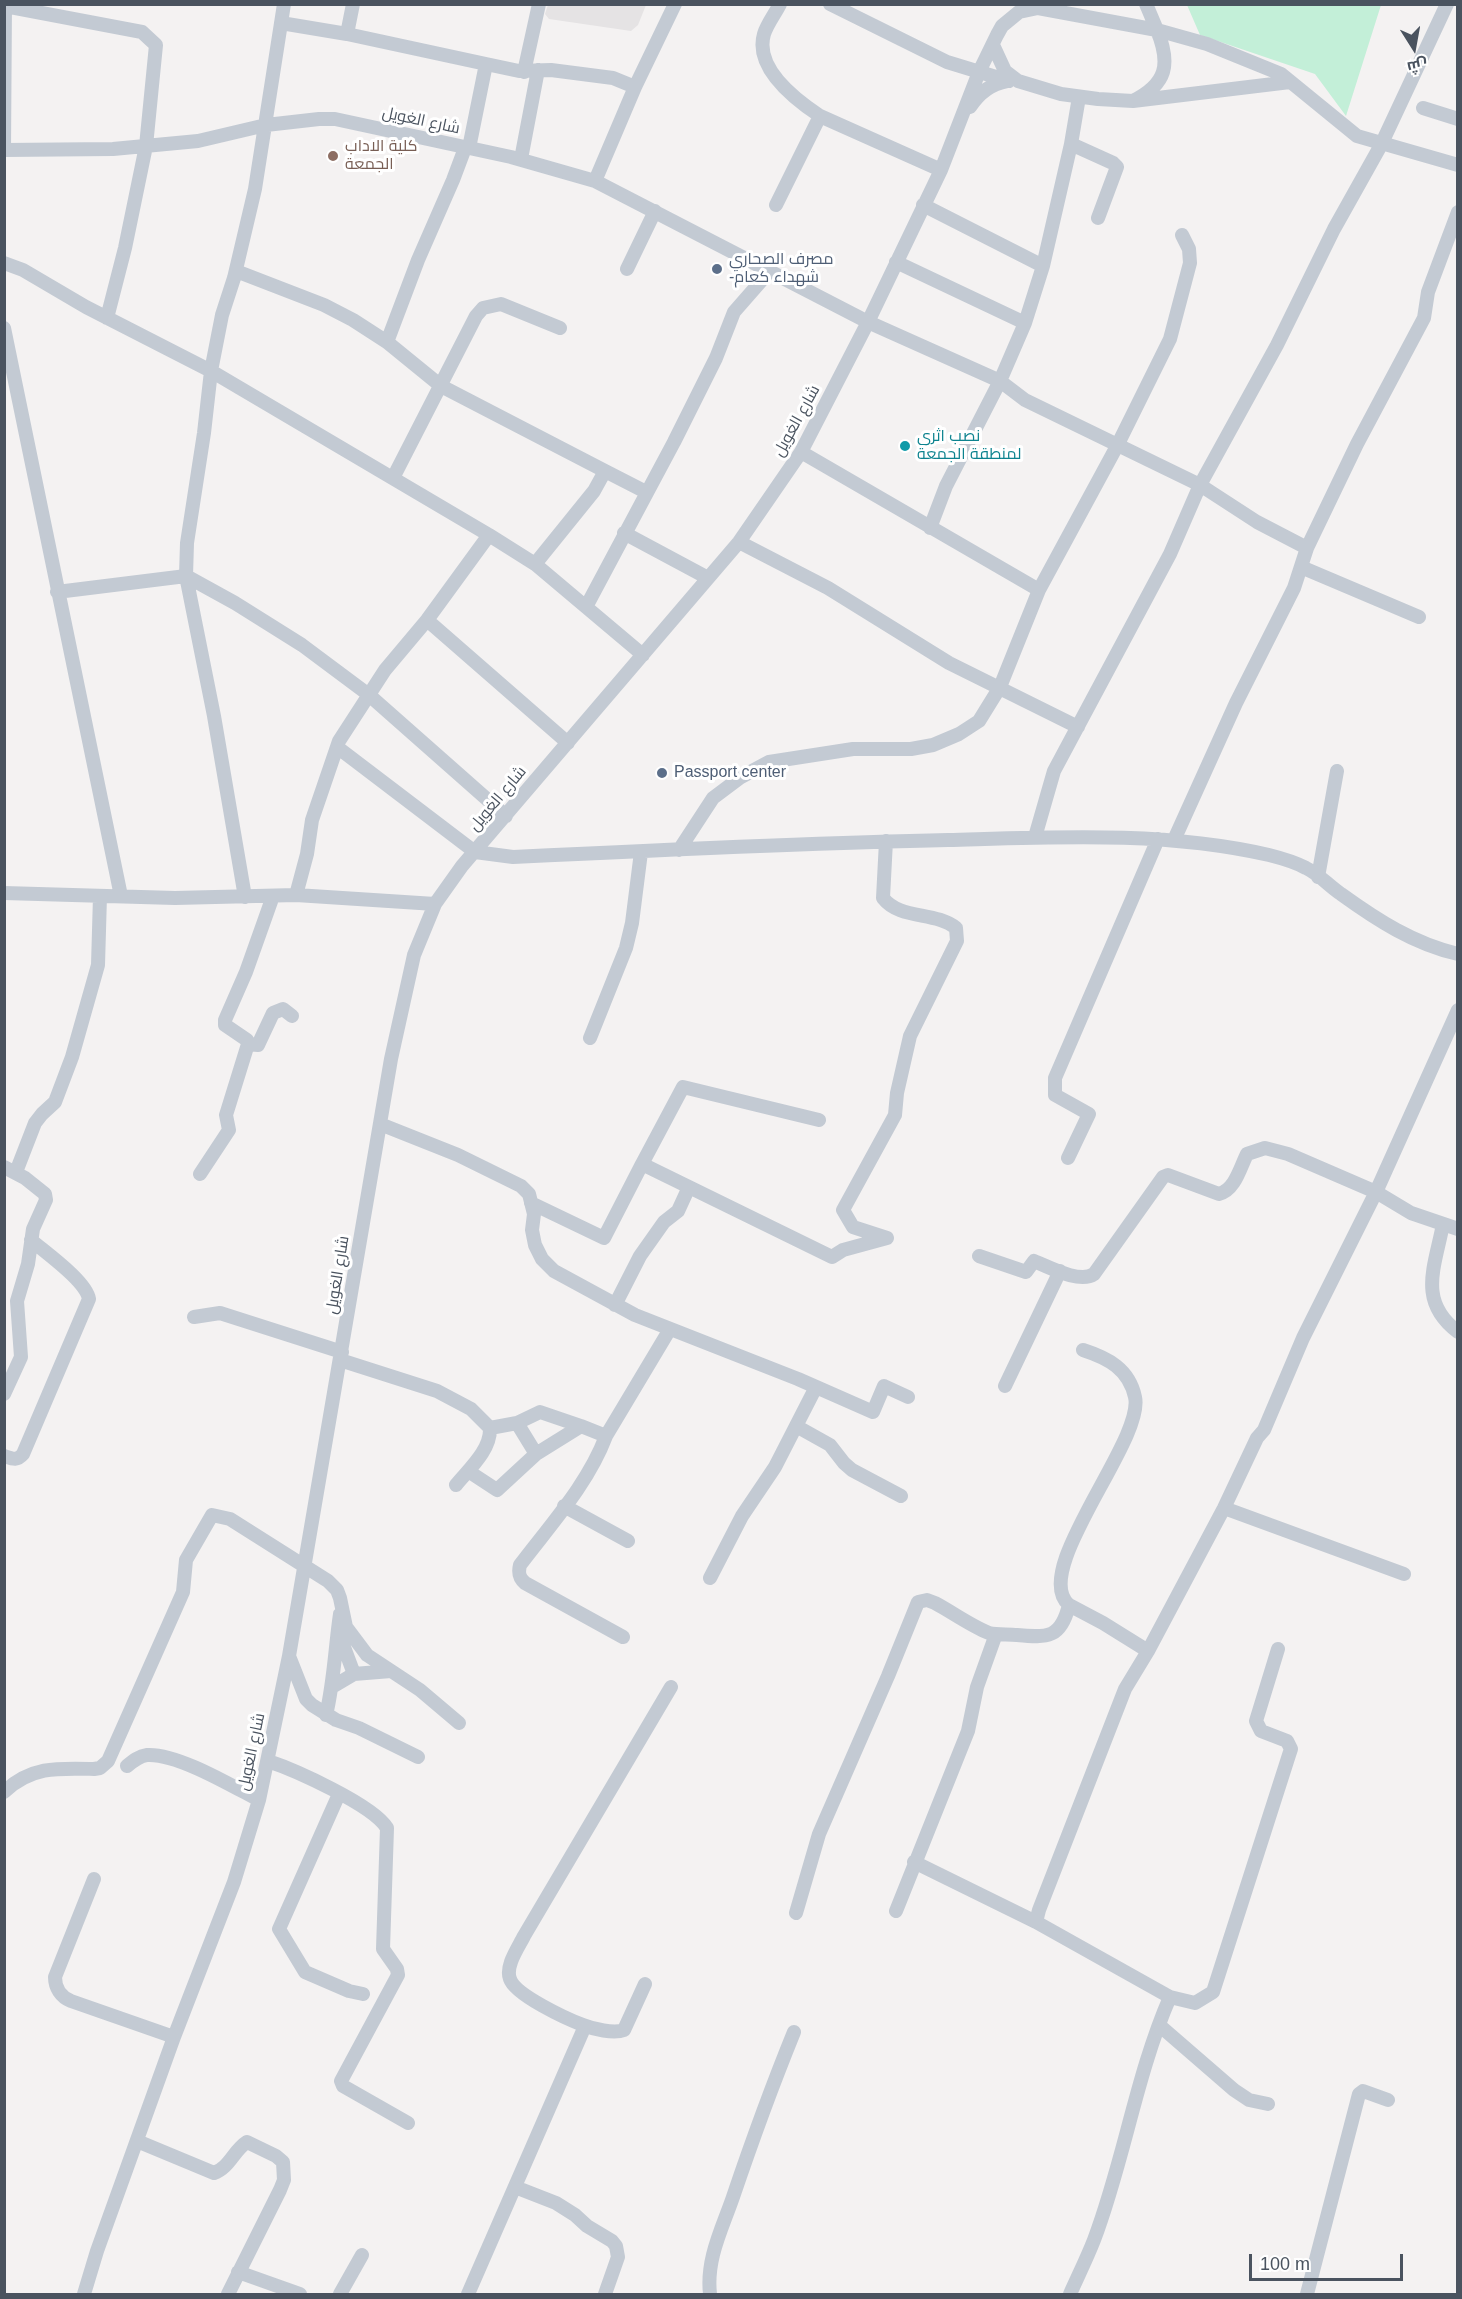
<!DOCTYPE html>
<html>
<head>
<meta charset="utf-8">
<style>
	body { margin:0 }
	#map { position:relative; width:1462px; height:2299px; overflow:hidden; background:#f4f2f2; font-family:Arial,Cairo,sans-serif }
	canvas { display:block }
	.frame { position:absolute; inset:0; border:6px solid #4a535f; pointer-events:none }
	.north { position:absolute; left:1384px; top:18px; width:60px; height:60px; -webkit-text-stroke:4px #fff; paint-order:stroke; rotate:169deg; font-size:16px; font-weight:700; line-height:24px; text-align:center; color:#4a535f }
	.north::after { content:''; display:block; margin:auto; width:21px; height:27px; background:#4a535f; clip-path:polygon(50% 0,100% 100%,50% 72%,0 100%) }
	.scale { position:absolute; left:1249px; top:2254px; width:154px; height:27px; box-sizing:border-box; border:3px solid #4a535f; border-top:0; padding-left:8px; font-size:18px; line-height:21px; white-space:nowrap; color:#4a535f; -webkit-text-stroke:4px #fff; paint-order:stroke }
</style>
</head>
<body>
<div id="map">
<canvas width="1462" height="2299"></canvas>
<div class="frame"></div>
<div class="north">ش</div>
<div class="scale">100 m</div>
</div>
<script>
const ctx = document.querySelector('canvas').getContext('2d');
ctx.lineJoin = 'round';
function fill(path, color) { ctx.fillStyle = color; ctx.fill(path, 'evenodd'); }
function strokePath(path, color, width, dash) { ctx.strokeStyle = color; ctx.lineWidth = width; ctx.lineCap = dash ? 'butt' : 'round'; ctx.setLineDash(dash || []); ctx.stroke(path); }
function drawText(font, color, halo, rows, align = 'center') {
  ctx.font = font + ' Arial,Cairo,sans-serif'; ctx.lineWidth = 6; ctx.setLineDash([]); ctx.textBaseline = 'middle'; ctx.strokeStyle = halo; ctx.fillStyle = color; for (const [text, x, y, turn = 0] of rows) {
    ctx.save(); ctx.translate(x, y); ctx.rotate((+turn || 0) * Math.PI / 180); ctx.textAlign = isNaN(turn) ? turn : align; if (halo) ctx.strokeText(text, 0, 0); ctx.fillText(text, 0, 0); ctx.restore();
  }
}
const education = new Path2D(`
	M548,5V4L646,5L638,25L631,31L549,19L545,14Z`);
const green = new Path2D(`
	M1187,5H1381L1346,116L1315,74L1200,35Z`);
const minor = new Path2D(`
	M353,4L347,34L486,64L469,148
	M780,4C775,14 767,24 764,34C754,68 796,100 820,116
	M830,4L947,62L1009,81
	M1146,4L1157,30L1207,44L1281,74L1357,136L1458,165
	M5,6L142,32L156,45L146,146L125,248L107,318
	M281,23L347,34
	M993,45L1005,71L1018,81L1061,94L1098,99L1133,101L1290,82
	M486,64L519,71L551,70L613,78L635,87
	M524,72L539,4
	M970,107C979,93 990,84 1007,81
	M1423,108L1458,119
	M1071,144L1079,97
	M4,150L113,149L198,141L266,125L319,119H335L511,157L595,181L868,322L1000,381L1025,400L1200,485L1257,522L1307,548L1294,588L1236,703L1174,840
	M4,150L5,4
	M521,159L538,70
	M595,181L635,87L675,4
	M776,205L820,116L941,170
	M923,205L1043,266L1071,144L1113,163L1117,167L1098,218
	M896,262L1025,323
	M4,263L23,270L86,307L211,371L489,535L535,564L643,655
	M627,269L655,211
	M236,271L324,305L353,320L387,342L441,386L605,471
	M4,328L121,896
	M387,342L418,260L453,180L465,148
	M801,452L1039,590L1117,446L1170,339L1190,263L1189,249L1182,235
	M393,478L476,316L483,308L501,304L560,328
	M930,528L946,486L1000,381L1025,323L1043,266
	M624,533L708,578
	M739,542L828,588L949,663L1078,727
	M1307,548L1357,444L1424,318L1428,292L1458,212
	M535,564L594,491L605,471L646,492
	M1301,567L1419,617
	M57,592L186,576L235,603L302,645L369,695L506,816
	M586,607L674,442L716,358L734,312L769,272
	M427,620L568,743
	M337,747L475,852L513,857C658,850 803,843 948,840C1055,837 1164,831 1269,855C1281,858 1295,862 1306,868C1319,874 1329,886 1341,894C1377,920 1414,944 1458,954
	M1035,837L1054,771L1170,554L1200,485L1277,345L1334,229L1381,145L1447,4
	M679,850L713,798L741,777L769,762L853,749H911L933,745L959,734L979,721L1000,687L1039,590
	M1318,877L1337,771
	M4,893L175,898L296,895L435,904
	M296,895L307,854L312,820L339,741L385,670L427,620L489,535
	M273,896L246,972L225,1020V1025L247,1040L248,1044L258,1045L273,1013L283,1009L292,1016
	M245,897L214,716L186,576L187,543L204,433L211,371L222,315L234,278L255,189L284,4
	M590,1038L626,948L632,923L641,852
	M380,1124L458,1155L521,1186L529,1194L534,1214L532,1230L535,1245L542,1259L554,1271L635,1315L798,1379L873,1412L884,1386L908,1397
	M1068,1158L1089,1114L1055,1095V1078L1158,839
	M642,1164L683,1087L819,1120
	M4,1167L25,1178L45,1194L46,1200L33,1229L28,1264L17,1301L21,1357L4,1394
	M16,1172L35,1123L42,1114L55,1102L72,1057L98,965L100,896
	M200,1174L229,1130L226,1115L248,1044
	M531,1203L604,1238L642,1164L832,1257L843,1250L887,1238L853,1227L843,1210L895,1115L897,1093L910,1036L957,941L956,928C935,911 900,920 883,898L886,841
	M1443,1224C1435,1267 1417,1301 1458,1332
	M979,1256L1026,1272L1034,1261C1049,1267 1080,1284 1094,1274L1163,1177L1168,1175L1219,1194C1235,1190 1240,1168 1247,1154L1265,1148L1288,1154L1376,1192L1411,1213L1458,1229
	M615,1305L640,1256L664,1222L678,1211L689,1187
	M194,1317L220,1313L342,1352
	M340,1360L437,1391L471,1409L490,1428C491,1450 469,1469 456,1485
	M1005,1386L1060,1271
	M796,1426L830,1445L844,1463L852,1470L901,1496
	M490,1428L517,1423
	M536,1454L517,1423L540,1412L581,1426
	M4,1456C13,1459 17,1461 23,1454L89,1299C86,1281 46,1253 31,1240
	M468,1471L497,1490L536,1454L581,1426L606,1436
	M564,1506L628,1541
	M1224,1508L1404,1574
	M710,1578L742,1516L775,1467L816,1387
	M1069,1605C1029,1571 1145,1440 1135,1397C1129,1369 1108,1358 1083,1350
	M338,1631L354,1674
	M623,1637L525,1583C519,1578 518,1573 520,1565C551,1524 588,1484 606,1436L670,1329
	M289,1656L306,1699L312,1705L336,1720L359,1728L418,1757
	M332,1687L354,1674L391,1671
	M326,1715C334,1682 335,1648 340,1614
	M268,1761C295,1770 373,1805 387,1828L383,1949L397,1969L398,1975L341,2081L343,2086L408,2123
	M127,1766C133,1761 139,1756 147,1755C177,1753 232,1786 259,1800
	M4,1792C31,1766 59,1768 94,1769L100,1768L108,1761L183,1592L186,1560L212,1515L230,1519L328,1581L337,1590L340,1598L346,1627L367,1655L420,1690L459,1723
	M339,1794L279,1929L305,1972L349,1991L363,1994
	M914,1862L1036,1922
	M94,1879L55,1977C55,1988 61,1997 71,2001L174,2037
	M896,1911L968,1731L977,1687L996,1634
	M796,1913L819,1834L888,1676L918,1602L927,1600L935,1603C952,1612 971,1626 989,1633C997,1635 1008,1634 1017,1635C1048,1638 1061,1638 1069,1605L1103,1623L1148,1651
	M645,1984L624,2030C614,2034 593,2029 583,2025C567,2019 515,1995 510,1979C505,1966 518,1948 524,1936L671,1687
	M1170,1997L1195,2003L1213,1992L1289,1755L1291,1749L1287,1741L1261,1731L1256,1721L1278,1649
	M1159,2025L1234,2090L1249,2100L1268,2104
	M137,2141L214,2173C229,2168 234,2150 247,2142L276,2156L283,2162L284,2180L280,2190L228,2294
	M515,2187L556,2203L575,2215L587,2226L612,2241L616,2246L618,2257L605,2294
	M238,2272L300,2294
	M84,2294L97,2251L174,2037L234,1882L259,1800L289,1656L391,1059L414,955L435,904L462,866L739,542L801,452L868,322L941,170L979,72L997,35L1002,26L1019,12L1038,8L1157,30C1171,64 1167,84 1133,101
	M340,2294L362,2255
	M468,2294L585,2026
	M710,2294C706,2259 722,2229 733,2197C752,2141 772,2086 794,2032
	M1070,2294C1078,2276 1087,2258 1094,2240C1124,2161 1136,2075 1170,1997L1036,1922L1039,1910L1125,1689L1148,1651L1224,1508L1257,1438L1264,1430L1303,1338L1376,1192L1458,1010
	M1307,2294L1359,2094L1363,2091L1388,2100`);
const markers = [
	[333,156,6,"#8d6e63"],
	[717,269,6,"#5c6f8a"],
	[905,446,6,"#0f9aa8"],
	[662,773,6,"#5c6f8a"]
];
const streetNames = [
	["شارع الغويل",421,121,12],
	["شارع الغويل",797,421,-61],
	["شارع الغويل",498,799,-50],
	["شارع الغويل",338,1275,-81],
	["شارع الغويل",252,1752,-78]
];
const educationNames = [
	["كلية اﻻداب",345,147],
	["الجمعة",345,165]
];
const serviceNames = [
	["مصرف الصحاري",729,260],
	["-شهداء كعام",729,278],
	["Passport center",674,773]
];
const cultureNames = [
	["نصب اثري",917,437],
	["لمنطقة الجمعة",917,455]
];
fill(education, '#e5e3e4');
fill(green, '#c3efd8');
strokePath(minor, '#c3cad3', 14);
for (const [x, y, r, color] of markers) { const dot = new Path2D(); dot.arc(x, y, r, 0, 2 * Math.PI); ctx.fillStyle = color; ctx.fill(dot); strokePath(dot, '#fff', 2); }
drawText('16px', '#4a535f', '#fff', streetNames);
drawText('16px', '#785e54', '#fff', educationNames, 'left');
drawText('16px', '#4e5e75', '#fff', serviceNames, 'left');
drawText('16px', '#0d838f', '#fff', cultureNames, 'left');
</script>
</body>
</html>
